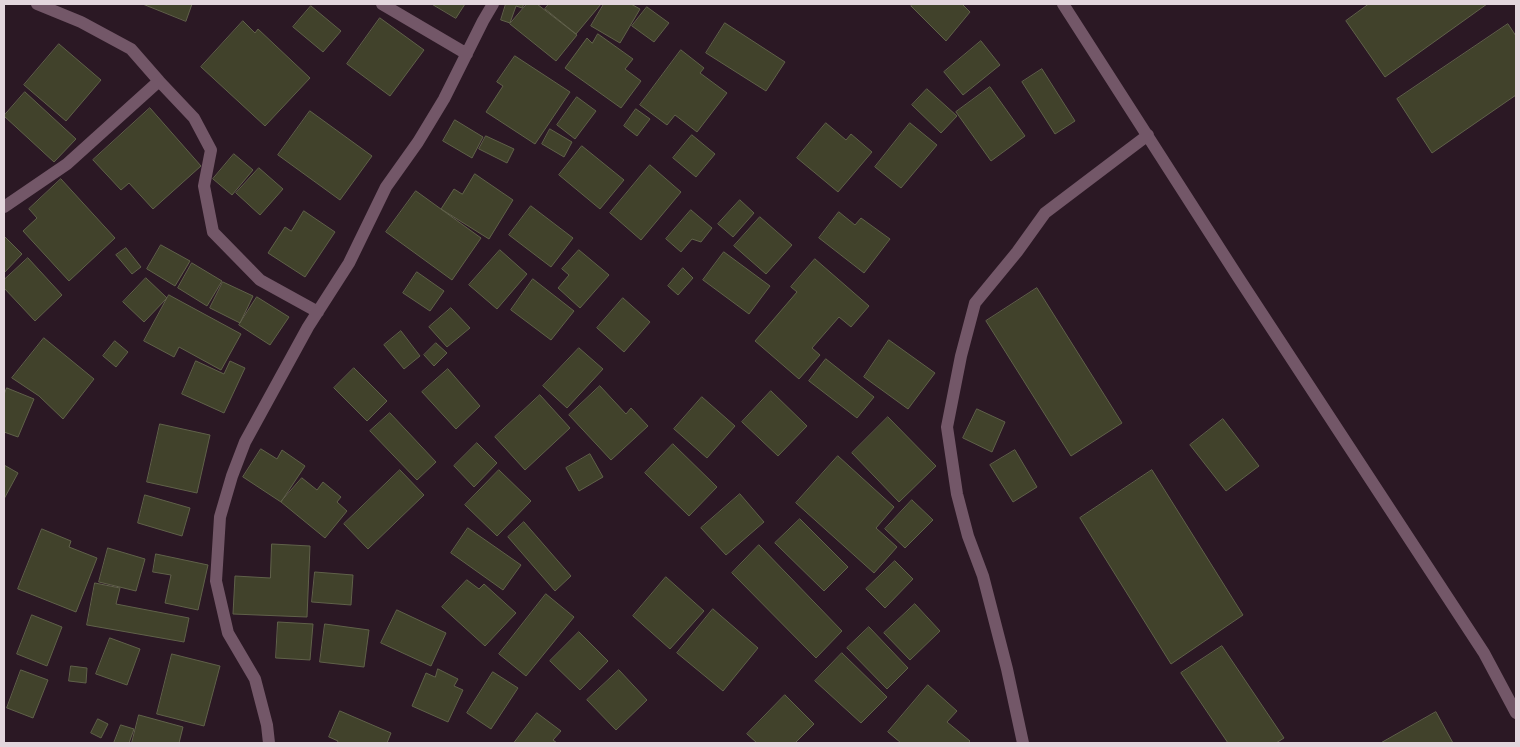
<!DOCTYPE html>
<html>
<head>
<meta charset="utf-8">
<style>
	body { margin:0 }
	#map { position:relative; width:1520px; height:747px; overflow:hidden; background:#2b1824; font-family:"PT Serif",serif }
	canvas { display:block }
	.frame { position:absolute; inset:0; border:5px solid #e3d6dd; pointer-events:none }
</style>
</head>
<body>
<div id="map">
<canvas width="1520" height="747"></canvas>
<div class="frame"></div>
</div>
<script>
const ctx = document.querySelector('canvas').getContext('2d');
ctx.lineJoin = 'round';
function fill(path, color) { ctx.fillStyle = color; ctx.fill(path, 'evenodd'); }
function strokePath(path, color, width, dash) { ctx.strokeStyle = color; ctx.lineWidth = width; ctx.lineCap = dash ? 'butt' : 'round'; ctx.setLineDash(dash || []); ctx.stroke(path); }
const building = new Path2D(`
	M143,4H192L186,21Z
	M432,4H465L456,18Z
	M506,4H524L522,8L516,6L510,23L501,20Z
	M527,4H537L577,35L556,61L510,24Z
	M549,4H601L576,34L545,9Z
	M604,4H631L640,9L620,43L591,26Z
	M913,4H962L970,12L946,41L911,6Z
	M1369,4H1487L1385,77L1346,21Z
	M311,6L341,31L323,52L293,27Z
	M647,7L669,23L654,42L632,26Z
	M380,18L424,50L390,96L347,64Z
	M243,21L255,33L258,29L310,78L265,126L201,67Z
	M725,23L785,62L766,91L706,53Z
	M1508,24L1516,36V95L1432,153L1397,99Z
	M598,34L633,59L625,69L641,81L621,108L565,68L587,38L592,43Z
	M981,41L1000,65L963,95L944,72Z
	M59,44L101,80L66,121L24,85Z
	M681,50L704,68L700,73L727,93L697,132L675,115L667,125L640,105Z
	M515,56L570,92L535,144L486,112L503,86L497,82Z
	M1042,69L1075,121L1055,134L1022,82Z
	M990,87L1025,136L991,161L956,112Z
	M927,89L957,116L941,133L912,105Z
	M25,92L76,139L54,162L4,116Z
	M577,97L596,111L575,139L557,125Z
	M150,108L201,166L153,209L129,183L121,190L93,160Z
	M636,109L650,119L637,136L624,126Z
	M310,111L372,156L340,200L278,155Z
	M455,120L483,137L472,158L443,141Z
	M826,123L846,140L851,134L872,152L838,192L797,158Z
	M910,123L937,145L901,188L875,167Z
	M550,129L572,142L564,157L542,144Z
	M692,135L715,154L696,177L673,158Z
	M486,136L514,149L507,163L479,149Z
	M582,146L624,180L600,209L559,175Z
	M234,154L253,170L232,195L213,179Z
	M650,165L681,192L641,240L610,213Z
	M259,168L283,189L260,215L236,193Z
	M475,174L513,200L489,239L441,209L454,189L462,194Z
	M61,179L115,238L69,281L23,231L37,218L29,209Z
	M416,191L481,238L452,280L386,232Z
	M740,200L754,213L733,237L718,224Z
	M531,206L573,238L551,267L509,235Z
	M691,210L712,228L701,242L692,239L681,252L666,239Z
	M304,211L335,232L305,277L268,253L285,227L291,231Z
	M839,212L855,225L861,218L890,239L864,273L819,238Z
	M760,217L792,245L766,274L734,246Z
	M4,236L22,254L4,273Z
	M161,245L190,261L175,286L147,269Z
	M126,248L141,267L132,274L116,255Z
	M500,250L527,274L497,309L469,285Z
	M579,250L609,275L580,308L558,288L569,275L562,269Z
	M724,252L770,286L749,314L703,280Z
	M28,258L62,295L35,321L4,288V280Z
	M815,259L869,306L851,327L839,317L812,348L820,355L799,379L755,341L797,292L791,287Z
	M192,263L222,281L207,306L178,288Z
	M683,268L693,278L678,295L668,286Z
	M417,272L444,291L430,311L403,293Z
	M146,278L167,298L144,322L123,302Z
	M533,279L574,311L551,340L511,310Z
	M223,282L253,296L240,323L210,308Z
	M1037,288L1122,423L1071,456L986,321Z
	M169,295L241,334L221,370L179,347L174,357L144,341Z
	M257,297L289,317L270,345L239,325Z
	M623,298L650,322L624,352L597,328Z
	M451,308L470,328L447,347L429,327Z
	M401,331L420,356L404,369L384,345Z
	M44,338L94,379L63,419L39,396L12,378Z
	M889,340L935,373L908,409L864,377Z
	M115,341L128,352L116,367L103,356Z
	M436,343L447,353L434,366L424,355Z
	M579,348L603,369L567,408L543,386Z
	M826,359L874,397L857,418L809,381Z
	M196,361L224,374L230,361L245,368L224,413L182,394Z
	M354,368L387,401L367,421L334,388Z
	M448,369L480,406L456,429L422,392Z
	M600,386L626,414L631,408L648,426L611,460L569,415Z
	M7,388L34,399L18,437L4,432V395Z
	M771,391L807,426L778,456L742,422Z
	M540,395L570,428L525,470L495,437Z
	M702,397L735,426L707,458L674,429Z
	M977,409L1005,422L992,452L963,438Z
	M390,413L436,462L417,480L370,431Z
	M888,417L936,466L899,502L852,453Z
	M1223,419L1259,466L1226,491L1190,445Z
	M160,424L210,435L197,493L147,482Z
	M477,443L497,463L474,487L454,466Z
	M673,444L717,487L689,516L645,473Z
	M261,449L277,459L282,450L305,466L281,502L243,477Z
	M1015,450L1037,487L1013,502L990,465Z
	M590,454L603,477L579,491L566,468Z
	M838,456L894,507L876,528L897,547L874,573L796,503Z
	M4,465L18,473L4,499Z
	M400,470L424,495L368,549L344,524Z
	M499,470L531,501L497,536L465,505Z
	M1152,470L1243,615L1171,664L1080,518Z
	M302,478L317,490L323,482L341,497L337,502L347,511L325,538L281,502Z
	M740,494L764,522L726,555L701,528Z
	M145,495L190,508L182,536L138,523Z
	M912,500L933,520L905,548L885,529Z
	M800,519L848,567L824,591L775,543Z
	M524,522L571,576L555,591L508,537Z
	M468,528L521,565L503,590L451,553Z
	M42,529L71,541L69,547L97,558L76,612L18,589Z
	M272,544L310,546L307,617L233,614L235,576L270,578Z
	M759,545L842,631L816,658L732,573Z
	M108,548L145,559L136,591L99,582Z
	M156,554L208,565L198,610L165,603L171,575L153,572Z
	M895,561L913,579L885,608L866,589Z
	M315,572L353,575L351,605L312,602Z
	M666,577L704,611L670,649L633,616Z
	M467,580L479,589L484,584L516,613L485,646L442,607Z
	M95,583L120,588L116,604L189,618L184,642L87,625Z
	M546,594L574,617L526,676L499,654Z
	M915,604L940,631L910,660L884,633Z
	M713,609L758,648L723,691L677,653Z
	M397,610L446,633L431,666L381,643Z
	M32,615L62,627L47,666L17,654Z
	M278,622L313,624L310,660L276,658Z
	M325,624L369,630L364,667L320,662Z
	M869,627L908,668L887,689L847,648Z
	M579,632L608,661L580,690L550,661Z
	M110,638L140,649L127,685L96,674Z
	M1222,646L1284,738L1276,743H1228L1181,673Z
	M842,653L887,697L861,723L815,681Z
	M172,654L220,666L204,726L157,714Z
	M71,666L87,668L86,683L69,681Z
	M438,669L458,679L454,686L463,690L448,722L412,706L426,673L435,677Z
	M21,670L48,680L33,718L7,708Z
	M619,670L647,700L616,730L587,700Z
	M493,672L518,688L491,729L467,713Z
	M928,685L957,711L947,722L970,741L968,743H901L888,732Z
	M785,695L814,724L795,743H757L747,734Z
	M340,711L391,733L387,743H337L338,741L329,737Z
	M1436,712L1453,743H1381Z
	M537,713L561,731L553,740L557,743H514Z
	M139,715L183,727L179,743H132Z
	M98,719L108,724L101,738L91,733Z
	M121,725L134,729L129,743H114Z`);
const minor = new Path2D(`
	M382,4L467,54
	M1063,4L1238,277L1484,653L1516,713
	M159,81L194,118L211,150L204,186L213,232L260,280L318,312
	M4,207L67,164L159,81L131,49L81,22L37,4
	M269,743L267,725L255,679L228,633L216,581L220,517L232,476L245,442L308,327L349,263L386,187L418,142L444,99L483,21L493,4
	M1023,743L1007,669L983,576L968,536L957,494L947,427L961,356L975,303L1017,252L1045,213L1148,135`);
fill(building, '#41422b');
strokePath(building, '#60614a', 1);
strokePath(minor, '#735768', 12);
</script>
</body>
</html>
